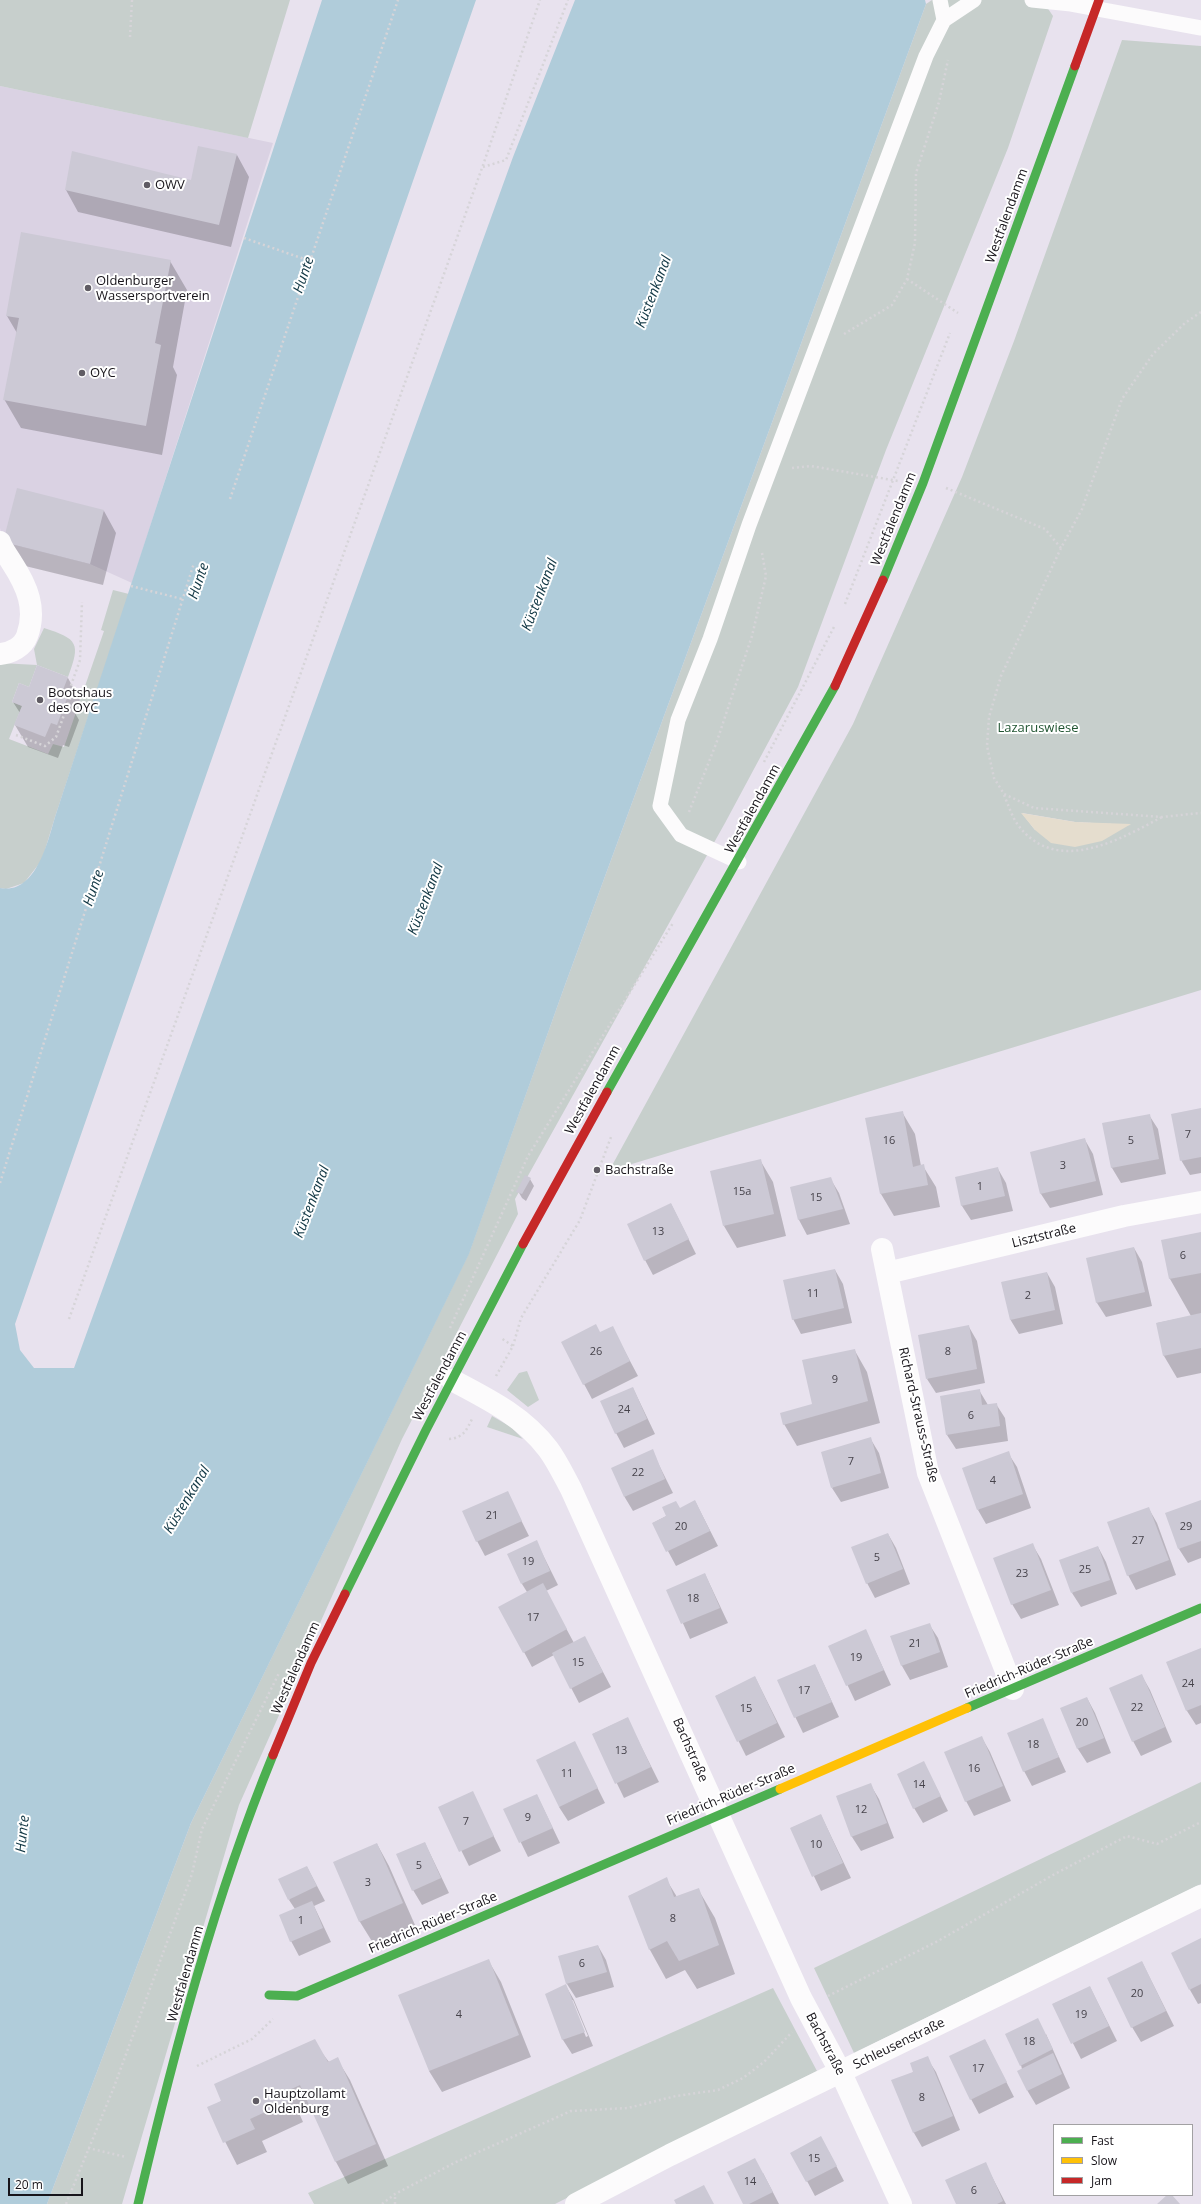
<!DOCTYPE html>
<html>
<head>
<meta charset="utf-8">
<style>
	body { margin:0 }
	#map { position:relative; width:1201px; height:2204px; overflow:hidden; background:#e8e2ee; font-family:"Open Sans",sans-serif }
	canvas { display:block }
	.legend { position:absolute; left:1053px; top:2124px; width:140px; height:72px; box-sizing:border-box; background:#fff; border:1px solid #a2a1a3; margin:0; padding:5px 7px; list-style:none; font-size:12px; color:#17141a }
	.legend li { display:flex; align-items:center; gap:8px; height:20px }
	.legend b { width:20px; border:1px solid #a2a1a3 }
	.scale { position:absolute; left:8px; top:2178px; width:75px; height:18px; box-sizing:border-box; border:2px solid #17141a; border-top:0; padding-left:5px; font-size:12px; line-height:14px; white-space:nowrap; color:#17141a; -webkit-text-stroke:3px #fff; paint-order:stroke }
</style>
</head>
<body>
<div id="map">
<canvas width="1201" height="2204"></canvas>
<ul class="legend">
<li><b style="height:5px;background:#4caf50"></b>Fast</li>
<li><b style="height:5px;background:#ffc107"></b>Slow</li>
<li><b style="height:5px;background:#c62828"></b>Jam</li>
</ul>
<div class="scale">20 m</div>
</div>
<script>
const ctx = document.querySelector('canvas').getContext('2d');
ctx.lineJoin = 'round';
function fill(path, color) { ctx.fillStyle = color; ctx.fill(path, 'evenodd'); }
function strokePath(path, color, width, dash) { ctx.strokeStyle = color; ctx.lineWidth = width; ctx.lineCap = dash ? 'butt' : 'round'; ctx.setLineDash(dash || []); ctx.stroke(path); }
function drawText(font, color, halo, rows, align = 'center') {
  ctx.font = font + ' "Open Sans",sans-serif'; ctx.lineWidth = 4; ctx.setLineDash([]); ctx.textBaseline = 'middle'; ctx.strokeStyle = halo; ctx.fillStyle = color; for (const [text, x, y, turn = 0] of rows) {
    ctx.save(); ctx.translate(x, y); ctx.rotate((+turn || 0) * Math.PI / 180); ctx.textAlign = isNaN(turn) ? turn : align; if (halo) ctx.strokeText(text, 0, 0); ctx.fillText(text, 0, 0); ctx.restore();
  }
}
const industrial = new Path2D(`
	M0,86L273,143L132,583L90,564L3,542L0,528Z`);
const green = new Path2D(`
	M0,0H290L248,138L0,86Z
	M932,0H1042L1053,16L1008,148L886,450L798,687L725,823L515,1199L518,1214L402,1439L239,1805L122,2204H47L191,1823L469,1253L565,985L926,4Z
	M1122,40L1201,46V990L609,1171L853,724L962,477L1014,341ZM1022,813L1075,822L1131,825L1035,830Z
	M113,590L129,594L55,817L42,860L24,883L6,889L0,888V663L37,665L34,649L44,628C78,639 81,643 68,677L37,665L29,687L19,683L12,702L22,706L9,739L48,754L53,744L64,747L104,631L101,630Z
	M527,1371L539,1400L528,1407L507,1390L519,1373Z
	M492,1416L511,1427L523,1439L487,1427Z
	M1201,1782V1884L854,2053L814,1968Z
	M773,1988L817,2071L555,2204H314L308,2193Z`);
const sand = new Path2D(`
	M1021,813L1075,822L1131,824L1102,841L1075,847L1051,843L1035,830Z`);
const water = new Path2D(`
	M322,0H476L15,1324L20,1350L34,1368H74L513,157L575,0H925L926,4L565,985L469,1254L191,1823L47,2204H0V888C36,895 48,841 55,817Z`);
const shadow = new Path2D(`
	M237,155L249,177L231,247L78,212L66,190L192,181Z
	M170,261L187,290L173,367L177,375L162,455L21,428L4,399L17,333L7,316Z
	M104,511L116,533L103,585L17,564L4,542Z
	M68,678L80,700L75,713L79,720L69,747L63,745L58,758L28,747L15,725L20,713L13,702L30,688Z
	M1201,1109V1173L1190,1175L1181,1160Z
	M902,1112L915,1134L921,1166H923L936,1187L940,1207L894,1216L881,1194L867,1119Z
	M1149,1115L1158,1129L1166,1174L1121,1183L1112,1168L1103,1124Z
	M1085,1140L1093,1154L1103,1195L1050,1208L1041,1194L1031,1153Z
	M760,1160L773,1182L786,1236L737,1248L724,1226Z
	M998,1169L1006,1183L1013,1211L971,1220L962,1206L956,1178Z
	M830,1178L839,1193L850,1224L807,1235L799,1220L791,1188Z
	M530,1179L534,1186L526,1201L522,1198L518,1191Z
	M671,1204L696,1254L653,1275L645,1260Z
	M1201,1233V1373L1177,1378L1164,1356L1157,1323L1191,1316L1170,1279L1163,1241Z
	M1134,1248L1142,1262L1152,1306L1106,1317L1097,1303L1087,1259Z
	M835,1270L843,1284L852,1323L801,1334L793,1319Z
	M1047,1273L1055,1287L1063,1324L1019,1334L1010,1319Z
	M612,1327L638,1376L592,1399L584,1384L600,1333Z
	M969,1327L977,1341L985,1383L936,1393L927,1379Z
	M855,1351L867,1372L880,1423L797,1446L784,1424L813,1404Z
	M633,1388L655,1434L624,1448L616,1433Z
	M979,1390L988,1405L996,1404L1005,1418L1008,1441L956,1449L947,1435Z
	M870,1438L879,1453L889,1488L841,1502L832,1488Z
	M652,1451L673,1493L633,1511L624,1496Z
	M1008,1453L1017,1467L1031,1508L986,1524L978,1510Z
	M507,1492L529,1536L485,1556L477,1541Z
	M695,1501L718,1546L676,1566L653,1523Z
	M1201,1503V1558L1188,1563L1179,1549Z
	M1149,1509L1157,1523L1176,1575L1136,1590L1128,1575Z
	M888,1534L896,1548L910,1584L875,1598L867,1583Z
	M536,1541L558,1585L546,1591L574,1643L585,1638L611,1687L579,1703L554,1655L532,1667L524,1652L527,1592L522,1584Z
	M1032,1544L1041,1559L1059,1605L1021,1619L1012,1604Z
	M1098,1547L1106,1562L1117,1594L1081,1607L1072,1593Z
	M705,1574L728,1623L690,1639L668,1590Z
	M929,1624L938,1638L948,1667L910,1680L902,1666L891,1637Z
	M866,1631L891,1685L855,1701L829,1646Z
	M1201,1649V1723L1196,1725L1187,1711L1167,1663Z
	M815,1665L839,1717L803,1733L778,1681Z
	M1142,1676L1150,1690L1172,1742L1141,1756L1133,1741Z
	M755,1677L785,1737L746,1756L716,1696Z
	M1087,1698L1095,1713L1111,1753L1087,1763L1078,1749L1062,1708Z
	M627,1718L659,1782L624,1798L593,1734Z
	M1042,1720L1066,1772L1032,1786L1024,1771Z
	M982,1738L990,1752L1011,1801L974,1816L966,1801Z
	M575,1743L605,1803L568,1821L559,1807Z
	M924,1763L948,1811L923,1823L914,1808Z
	M870,1784L879,1799L894,1838L861,1851L852,1837L837,1797Z
	M472,1792L501,1851L469,1866L440,1808Z
	M537,1795L560,1843L528,1857L505,1810Z
	M821,1815L851,1878L821,1891L791,1828Z
	M425,1843L449,1893L422,1905L413,1890Z
	M377,1844L389,1866L415,1925L373,1943L360,1922L335,1863Z
	M307,1867L325,1901L314,1906L331,1942L299,1956L291,1941L295,1909L289,1900Z
	M666,1879L677,1897L698,1889L715,1918L735,1974L697,1989L685,1970L666,1979L650,1950L629,1896Z
	M1201,1939V2003L1198,2004L1190,1990Z
	M598,1946L606,1960L614,1987L576,1998L567,1984L559,1957Z
	M488,1960L501,1982L531,2057L442,2092L429,2071Z
	M1142,1962L1174,2026L1141,2042L1132,2027Z
	M566,1986L574,2000L593,2046L572,2054L563,2040L546,1995ZM571,2000H573L588,2036L586,2037Z
	M1090,1987L1117,2041L1081,2059L1053,2004Z
	M1046,2034L1070,2088L1036,2105L1027,2090L1021,2065Z
	M985,2040L1014,2097L979,2114L971,2099Z
	M320,2050L329,2062L337,2059L350,2080L388,2166L348,2184L336,2162L311,2107L299,2113L303,2122L262,2141L267,2152L237,2165L208,2108Z
	M927,2058L936,2072L960,2130L922,2147L914,2133L893,2081L914,2072Z
	M829,2152L844,2181L815,2196L792,2153Z
	M985,2163L1006,2204H957Z
	M763,2173L779,2204H744Z`);
const building = new Path2D(`
	M198,146L237,154L219,225L65,190L72,151L191,180Z
	M21,232L171,260L155,343L161,345L146,426L3,400L19,318L6,316Z
	M17,488L104,510L90,564L3,542Z
	M37,665L68,677L61,695L67,698L57,725L51,723L45,737L14,725L22,706L12,702L19,683L29,687Z
	M1201,1108V1157L1180,1161L1171,1114Z
	M903,1111L913,1167L924,1164L928,1185L880,1194L865,1118Z
	M1150,1114L1159,1159L1111,1168L1102,1123Z
	M1085,1138L1096,1181L1040,1194L1030,1152Z
	M761,1159L774,1214L723,1226L710,1171Z
	M998,1167L1005,1196L961,1206L955,1177Z
	M525,1175L531,1178L522,1194L516,1192Z
	M831,1177L843,1209L798,1220L790,1187Z
	M671,1203L689,1239L644,1261L627,1224Z
	M1201,1232V1273L1169,1279L1161,1240Z
	M1134,1247L1145,1292L1096,1303L1086,1258Z
	M835,1269L844,1308L792,1320L783,1280Z
	M1047,1272L1055,1310L1010,1320L1001,1282Z
	M1201,1313V1348L1163,1356L1156,1323Z
	M596,1324L600,1332L613,1326L630,1361L583,1385L561,1342Z
	M969,1325L977,1369L926,1379L918,1335Z
	M855,1349L868,1401L783,1425L780,1413L812,1404L802,1360Z
	M633,1387L647,1419L615,1434L600,1401Z
	M980,1389L982,1405L997,1403L1000,1426L946,1435L940,1396Z
	M871,1437L881,1473L831,1488L821,1452Z
	M653,1449L665,1479L624,1497L611,1468Z
	M1009,1451L1023,1494L977,1510L962,1468Z
	M508,1491L522,1521L476,1542L462,1511Z
	M695,1500L710,1531L666,1552L652,1523L666,1516L662,1507L676,1501L680,1508Z
	M1201,1500V1541L1178,1549L1165,1513Z
	M1149,1507L1169,1560L1127,1576L1107,1522Z
	M888,1533L903,1569L866,1584L851,1547Z
	M537,1540L550,1571L521,1584L507,1554Z
	M1033,1543L1051,1590L1011,1605L993,1558Z
	M1098,1546L1110,1580L1071,1593L1059,1560Z
	M705,1573L720,1608L681,1624L666,1590Z
	M543,1583L567,1629L523,1653L498,1607Z
	M930,1623L940,1652L901,1666L890,1636Z
	M866,1629L884,1670L846,1686L828,1646Z
	M585,1636L603,1672L570,1689L552,1653Z
	M1201,1648V1705L1186,1711L1166,1662Z
	M815,1664L832,1702L794,1718L777,1680Z
	M1142,1674L1165,1727L1132,1742L1109,1688Z
	M755,1676L777,1723L737,1742L715,1696Z
	M1087,1697L1104,1738L1077,1749L1060,1708Z
	M628,1717L651,1767L615,1784L592,1734Z
	M1043,1718L1059,1757L1023,1772L1007,1733Z
	M982,1736L1003,1786L965,1802L944,1752Z
	M575,1741L598,1788L559,1807L536,1760Z
	M924,1761L941,1796L913,1809L897,1774Z
	M871,1783L887,1823L851,1837L836,1796Z
	M473,1791L494,1836L459,1852L438,1807Z
	M537,1794L553,1828L519,1843L503,1809Z
	M821,1814L843,1863L812,1877L790,1828Z
	M425,1842L441,1878L412,1891L396,1854Z
	M377,1843L403,1903L359,1922L333,1862Z
	M307,1866L317,1886L288,1900L278,1879Z
	M667,1877L674,1897L699,1888L719,1945L679,1961L667,1941L649,1950L628,1896Z
	M312,1901L323,1928L290,1942L279,1915Z
	M1201,1938V1984L1189,1990L1171,1953Z
	M598,1945L607,1972L566,1984L558,1956Z
	M489,1959L519,2035L429,2071L398,1995Z
	M1142,1961L1166,2011L1131,2028L1107,1978Z
	M566,1984L585,2032L562,2040L545,1994Z
	M1090,1986L1109,2026L1071,2044L1052,2004Z
	M1038,2018L1053,2049L1020,2066L1005,2034Z
	M315,2039L328,2062L338,2057L376,2144L335,2162L300,2085L287,2091L291,2100L250,2119L255,2129L223,2143L207,2107L221,2101L214,2084Z
	M985,2039L1007,2082L970,2100L949,2056Z
	M1053,2053L1062,2074L1027,2091L1017,2071Z
	M928,2056L953,2116L913,2133L891,2080L913,2072L910,2063Z
	M821,2136L837,2166L806,2182L790,2153Z
	M755,2158L773,2192L749,2204H743L727,2172Z
	M986,2162L1003,2201L997,2204H956L945,2180Z
	M704,2185L714,2204H676L674,2200Z
	M1167,2195H1172L1180,2204H1157Z`);
const path = new Path2D(`
	M130,37L132,0
	M483,167L506,160L568,0
	M244,238L310,261
	M907,279L958,313
	M1201,312L1185,323L1153,354L1122,399L1082,509L1061,548L1001,676L989,717L987,746L994,778L1004,794L1034,808L1162,817L1201,813
	M844,334L892,305L907,279L915,243L916,173L939,102L948,60
	M792,468L811,466L898,481
	M946,488L1045,529L1061,548
	M230,499L398,0
	M131,586L182,599
	M845,604L950,333
	M16,735L45,746L56,737L71,696L69,691L80,660L82,602
	M764,762L835,625
	M1004,795C1008,804 1012,817 1018,825C1056,876 1119,840 1162,817
	M689,812L716,744L752,636L766,576L762,553
	M0,1183L194,563
	M69,1319L482,168L540,0
	M450,1328L528,1156L673,923
	M513,1346L521,1318L580,1220L611,1137
	M496,1376L513,1346L501,1338
	M449,1439C464,1438 467,1429 473,1417
	M828,1996L938,1941L1053,1875L1127,1836L1157,1844L1201,1822
	M197,2066L252,2039L273,2019
	M88,2148L126,2157
	M66,2204L114,2087L192,1874L202,1829L279,1673
	M382,2204L395,2194L456,2162L571,2111L628,2108L676,2096L718,2090L743,2078L764,2062L792,2032
	M395,2204V2195`);
const lane = new Path2D(`
	M940,0L944,20
	M1032,0L1071,4L1201,28
	M739,862L681,835L660,806L678,720L710,639L749,525L926,56L944,20L974,0`);
const street = new Path2D(`
	M0,542C2,549 8,556 12,563C27,586 37,609 27,636C23,647 11,653 0,654
	M882,1249L928,1473L1013,1689
	M887,1273L1124,1216L1201,1202
	M452,1380C488,1399 523,1416 548,1449C557,1461 564,1476 571,1489L801,1998L841,2073L901,2204
	M576,2204L670,2155L1201,1896`);
const fast = new Path2D(`
	M883,580L923,483L1075,66
	M607,1092L835,686
	M345,1594L426,1430L523,1244
	M967,1708L1201,1608
	M269,1995L297,1996L780,1789
	M138,2204C174,2052 214,1899 273,1755`);
const slow = new Path2D(`
	M780,1789L967,1708`);
const jam = new Path2D(`
	M1075,66L1099,0
	M835,686L883,580
	M523,1244L607,1092
	M273,1755L311,1663L345,1594`);
const markers = [
	[147,185,4,"#605c64"],
	[88,288,4,"#605c64"],
	[82,373,4,"#605c64"],
	[40,700,4,"#605c64"],
	[597,1170,4,"#605c64"],
	[256,2101,4,"#605c64"]
];
const numberNames = [
	["7",1188,1135],
	["16",889,1141],
	["5",1131,1141],
	["3",1063,1166],
	["1",980,1187],
	["15a",742,1192],
	["15",816,1198],
	["13",658,1232],
	["6",1183,1256],
	["11",813,1294],
	["2",1028,1296],
	["26",596,1352],
	["8",948,1352],
	["9",835,1380],
	["24",624,1410],
	["6",971,1416],
	["7",851,1462],
	["22",638,1473],
	["4",993,1481],
	["21",492,1516],
	["20",681,1527],
	["29",1186,1527],
	["27",1138,1541],
	["5",877,1558],
	["19",528,1562],
	["25",1085,1570],
	["23",1022,1574],
	["18",693,1599],
	["17",533,1618],
	["21",915,1644],
	["19",856,1658],
	["15",578,1663],
	["24",1188,1684],
	["17",804,1691],
	["22",1137,1708],
	["15",746,1709],
	["20",1082,1723],
	["18",1033,1745],
	["13",621,1751],
	["16",974,1769],
	["11",567,1774],
	["14",919,1785],
	["12",861,1810],
	["9",528,1818],
	["7",466,1822],
	["10",816,1845],
	["5",419,1866],
	["3",368,1883],
	["8",673,1919],
	["1",301,1921],
	["6",582,1964],
	["20",1137,1994],
	["4",459,2015],
	["19",1081,2015],
	["18",1029,2042],
	["17",978,2069],
	["8",922,2098],
	["15",814,2159],
	["14",750,2182],
	["6",974,2191]
];
const poiNames = [
	["OWV",155,185],
	["Oldenburger",96,281],
	["Wassersportverein",96,296],
	["OYC",90,373],
	["Bootshaus",48,693],
	["des OYC",48,708],
	["Bachstraße",605,1170],
	["Hauptzollamt",264,2094],
	["Oldenburg",264,2109]
];
const streetNames = [
	["Westfalendamm",1007,216,-70],
	["Westfalendamm",894,519,-68],
	["Westfalendamm",753,809,-61],
	["Westfalendamm",593,1090,-61],
	["Lisztstraße",1044,1236,-14],
	["Westfalendamm",440,1376,-62],
	["Richard-Strauss-Straße",918,1415,77],
	["Westfalendamm",296,1668,-66],
	["Friedrich-Rüder-Straße",1029,1668,-23],
	["Bachstraße",690,1750,66],
	["Friedrich-Rüder-Straße",731,1795,-23],
	["Friedrich-Rüder-Straße",433,1923,-23],
	["Westfalendamm",186,1974,-74],
	["Bachstraße",825,2044,62],
	["Schleusenstraße",899,2044,-26]
];
const parkNames = [
	["Lazaruswiese",1038,728]
];
const waterNames = [
	["Hunte",304,275,-71],
	["Küstenkanal",654,292,-69],
	["Hunte",199,581,-71],
	["Küstenkanal",540,595,-69],
	["Hunte",94,888,-71],
	["Küstenkanal",426,899,-69],
	["Küstenkanal",312,1202,-69],
	["Küstenkanal",187,1500,-59],
	["Hunte",23,1834,-84]
];
fill(industrial, '#dad2e3');
fill(green, '#c7cfcc');
fill(sand, '#e5ddce');
fill(water, '#b0ccda');
fill(shadow, '#0003');
fill(building, '#ccc9d5');
strokePath(path, '#d6d4d8', 2.5, [2, 3]);
strokePath(lane, '#fcfbfc', 15);
strokePath(street, '#fcfbfc', 22);
strokePath(fast, '#4caf50', 9);
strokePath(slow, '#ffc107', 9);
strokePath(jam, '#c62828', 9);
for (const [x, y, r, color] of markers) { const dot = new Path2D(); dot.arc(x, y, r, 0, 2 * Math.PI); ctx.fillStyle = color; ctx.fill(dot); strokePath(dot, '#fff', 1.5); }
drawText('11px', '#46434b', null, numberNames);
drawText('13px', '#17141a', '#fff', poiNames, 'left');
drawText('13px', '#17141a', '#fff', streetNames);
drawText('13px', '#215532', '#fff', parkNames);
drawText('italic 14px', '#103643', '#fff', waterNames);
</script>
</body>
</html>
